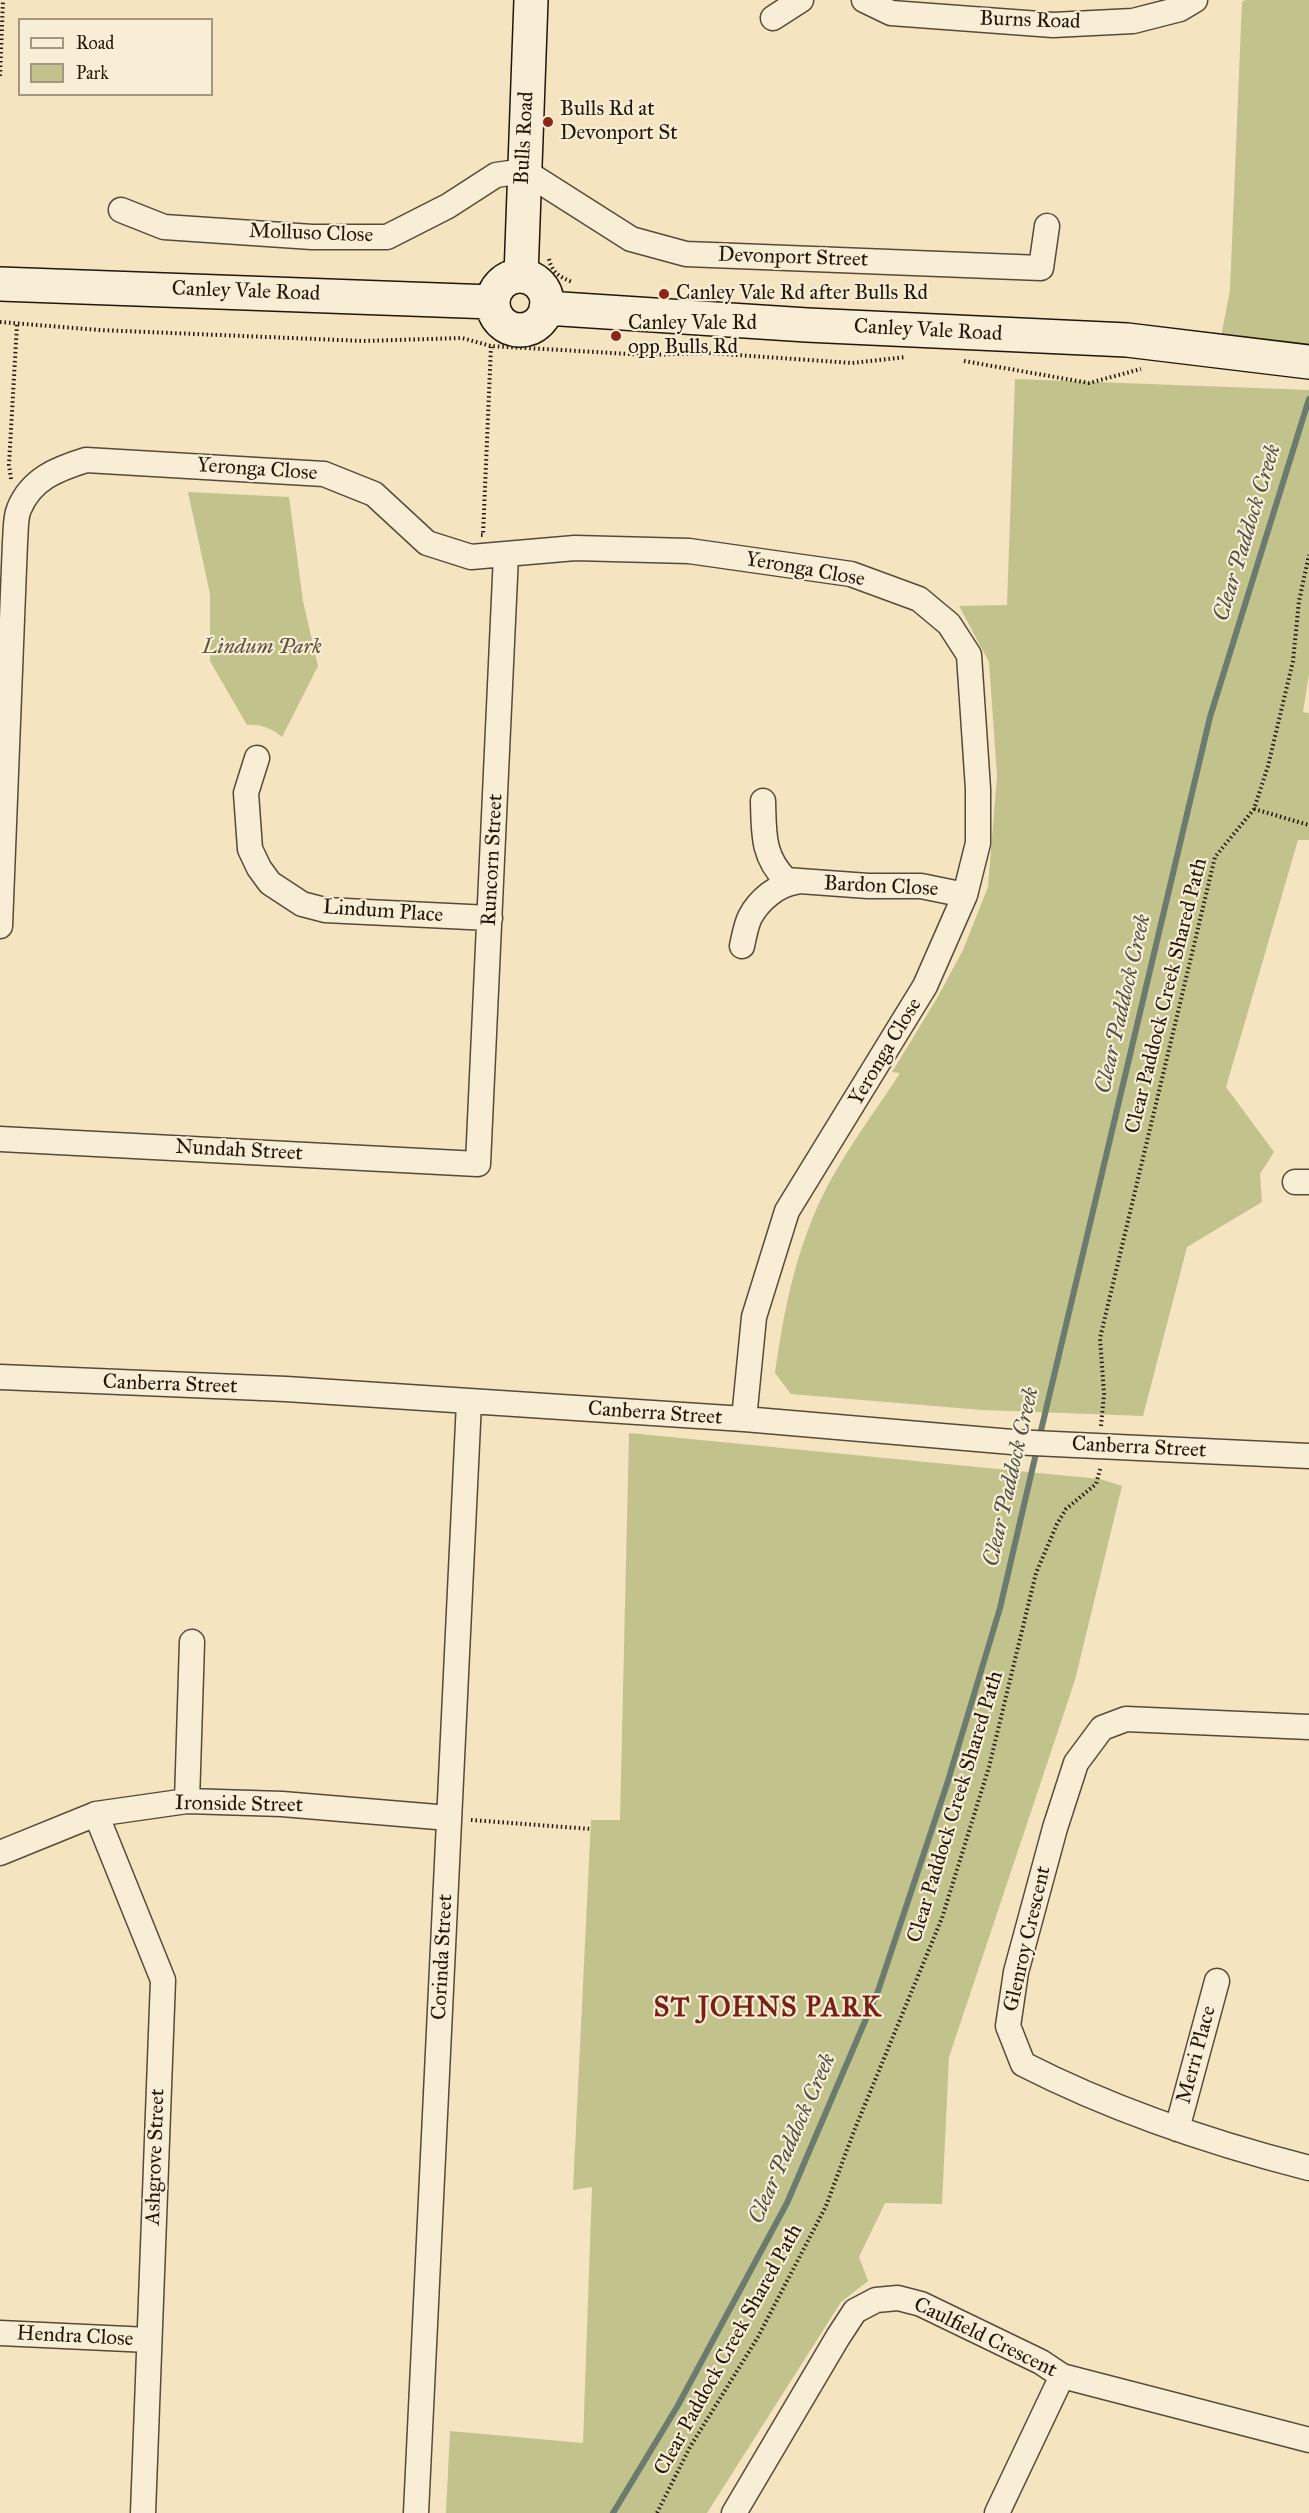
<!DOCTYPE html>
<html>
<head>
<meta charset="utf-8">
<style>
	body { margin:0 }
	#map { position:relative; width:1309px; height:2513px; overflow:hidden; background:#f4e4bf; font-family:"IM FELL Great Primer",serif }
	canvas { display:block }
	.legend { position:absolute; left:18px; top:18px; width:195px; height:78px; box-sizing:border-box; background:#f8edd5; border:2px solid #a39784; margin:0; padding:8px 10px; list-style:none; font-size:18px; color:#23160b }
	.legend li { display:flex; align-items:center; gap:12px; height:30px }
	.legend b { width:30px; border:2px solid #a39784 }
</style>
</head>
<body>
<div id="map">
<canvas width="1309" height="2513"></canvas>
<ul class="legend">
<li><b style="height:8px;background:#f8edd5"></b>Road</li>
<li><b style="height:16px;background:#c2c28d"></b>Park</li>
</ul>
</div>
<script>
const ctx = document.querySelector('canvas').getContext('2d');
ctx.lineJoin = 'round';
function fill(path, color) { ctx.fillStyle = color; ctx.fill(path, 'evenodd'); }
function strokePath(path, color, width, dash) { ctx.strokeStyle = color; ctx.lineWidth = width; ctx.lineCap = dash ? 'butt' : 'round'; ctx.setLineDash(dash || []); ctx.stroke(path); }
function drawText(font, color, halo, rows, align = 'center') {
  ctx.font = font + ' "IM FELL Great Primer",serif'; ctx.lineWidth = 4.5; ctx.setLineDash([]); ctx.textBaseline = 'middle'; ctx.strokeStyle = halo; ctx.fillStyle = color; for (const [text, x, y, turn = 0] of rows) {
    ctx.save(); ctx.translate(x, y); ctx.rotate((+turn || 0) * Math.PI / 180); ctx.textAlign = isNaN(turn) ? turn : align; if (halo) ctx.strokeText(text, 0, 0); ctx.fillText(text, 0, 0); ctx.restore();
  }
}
const green = new Path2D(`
	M1245,0H1309V344L1221,337L1230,290L1242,2Z
	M1015,379L1309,390V674L1303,712L1309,713V840H1298L1226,1087L1274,1152L1260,1174L1262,1202L1187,1247L1143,1416L982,1410L791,1394L775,1373C784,1311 794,1258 820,1201C841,1156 873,1115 900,1073L892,1072L936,1000L963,950L988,887L997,776L989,662L959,606L1007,605Z
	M188,492L289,497L303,601L318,666L282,737C271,728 261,724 247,725L210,661V594Z
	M629,1433L1100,1479L1122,1486L1075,1680L949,2057L942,2204L885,2203L859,2257L868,2281L841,2302L707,2513H446L450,2431L583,2443L592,2187L573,2190L591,1820H620Z`);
const stream = new Path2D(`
	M1039,1439L1210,717L1309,399
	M613,2513L677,2407L787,2203L878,1991L947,1784L1000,1608L1037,1449`);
const path = new Path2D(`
	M0,76L3,0
	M549,259C552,273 560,277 572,282
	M0,322L99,330L363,341L462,338L491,346L647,355L708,353L852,363L906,357
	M964,361L1089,383L1141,369
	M11,479L9,465L17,324
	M481,535H483L491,346
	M1254,809L1309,825
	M1101,1426L1104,1394L1100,1338L1215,857L1254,809L1268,766L1293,661L1299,601L1309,555
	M471,1820L591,1829
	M657,2513L690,2447L758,2337L826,2206L854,2131L942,1918L989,1767L1036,1573L1057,1524L1066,1509L1096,1484L1101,1466`);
const street = new Path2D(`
	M864,0L891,13L1053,25L1133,21L1180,9L1195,0
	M773,18L801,0
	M121,210L164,227L312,237H387L448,206L496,175L524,171L631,239L686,254L1041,268L1047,226
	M257,758L246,793L250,849L259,868L270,883L302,904L325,910L490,918
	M763,801C764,833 762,856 786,880L868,886H921L965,895
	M0,926L15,542C16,532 15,518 19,509C31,479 57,469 86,460L324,474L374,494L427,543L471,557L575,548L689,551L851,574L919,599L949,624L969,655L978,789V843L965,895L925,986L787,1211L754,1317L744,1419
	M742,946C744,937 746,925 750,917C759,900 777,885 796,882
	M0,1139L478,1164L506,555
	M1295,1182H1309
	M0,1377L286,1389L744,1419L1012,1442L1309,1456
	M1309,1727L1126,1719L1102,1728L1076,1763L1055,1828L1016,1972L1008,2026L1023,2064C1113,2110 1211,2143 1309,2168
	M187,1801L192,1642
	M96,1814L163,1980L143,2513
	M0,1853L96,1814L187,1801L282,1804L449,1818
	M1177,2129L1217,1981
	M0,2333L149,2340
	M416,2513L469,1402
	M734,2513L838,2337L855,2311L876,2300L898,2298L921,2304L1041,2362L1062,2376L1309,2440
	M997,2513L1062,2376`);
const secondary = new Path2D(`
	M493 303a27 27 0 1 1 54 0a27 27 0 1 1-54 0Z
	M521,276L531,0
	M0,284L492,302
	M546,308L807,325L1127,340L1309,362`);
const markers = [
	[548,122,6,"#8f2418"],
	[664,294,6,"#8f2418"],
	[616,336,6,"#8f2418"]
];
const streetNames = [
	["Burns Road",1030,21,2],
	["Bulls Road",525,138,-87],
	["Molluso Close",311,234,2],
	["Devonport Street",793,258,2],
	["Canley Vale Road",246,292,2],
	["Canley Vale Road",928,331,3],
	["Yeronga Close",257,470,4],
	["Yeronga Close",805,570,10],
	["Runcorn Street",493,860,-87],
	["Bardon Close",881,887,3],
	["Lindum Place",383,912,4],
	["Clear Paddock Creek Shared Path",1167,996,-76],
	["Yeronga Close",886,1052,-59],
	["Nundah Street",239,1151,3],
	["Canberra Street",170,1385,2],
	["Canberra Street",655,1414,4],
	["Canberra Street",1139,1448,3],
	["Ironside Street",239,1805,1],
	["Clear Paddock Creek Shared Path",956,1807,-73],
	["Glenroy Crescent",1028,1939,-77],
	["Corinda Street",443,1957,-87],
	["Merri Place",1197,2055,-75],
	["Ashgrove Street",156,2157,-88],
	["Hendra Close",75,2337,3],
	["Caulfield Crescent",985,2338,26],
	["Clear Paddock Creek Shared Path",729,2350,-61]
];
const poiNames = [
	["Bulls Rd at",560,110],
	["Devonport St",560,134],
	["Canley Vale Rd after Bulls Rd",676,294],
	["Canley Vale Rd",628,324],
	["opp Bulls Rd",628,348]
];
const parkNames = [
	["Lindum Park",262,648]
];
const waterNames = [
	["Clear Paddock Creek",1248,533,-73],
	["Clear Paddock Creek",1124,1004,-77],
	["Clear Paddock Creek",1012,1477,-77],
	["Clear Paddock Creek",793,2139,-66]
];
const districtNames = [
	["ST JOHNS PARK",768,2009]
];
fill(green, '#c2c28d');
strokePath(stream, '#6c7b6d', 6);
strokePath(street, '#574a38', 27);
strokePath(secondary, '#23160b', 36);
strokePath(path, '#23160b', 4, [1.5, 3]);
strokePath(street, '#f8edd5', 24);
strokePath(secondary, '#f8edd5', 33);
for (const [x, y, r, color] of markers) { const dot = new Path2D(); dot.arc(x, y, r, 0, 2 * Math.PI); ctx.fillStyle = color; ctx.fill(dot); strokePath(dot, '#f8edd5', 2); }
drawText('21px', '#23160b', '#f8edd5', streetNames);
drawText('21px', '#23160b', '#f8edd5', poiNames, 'left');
drawText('italic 21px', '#5b5238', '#f8edd5', parkNames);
drawText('italic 22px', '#4d5144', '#f8edd5', waterNames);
ctx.letterSpacing = '1.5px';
drawText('bold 27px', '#7a1f14', '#f8edd5', districtNames);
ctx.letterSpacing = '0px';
</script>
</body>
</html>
